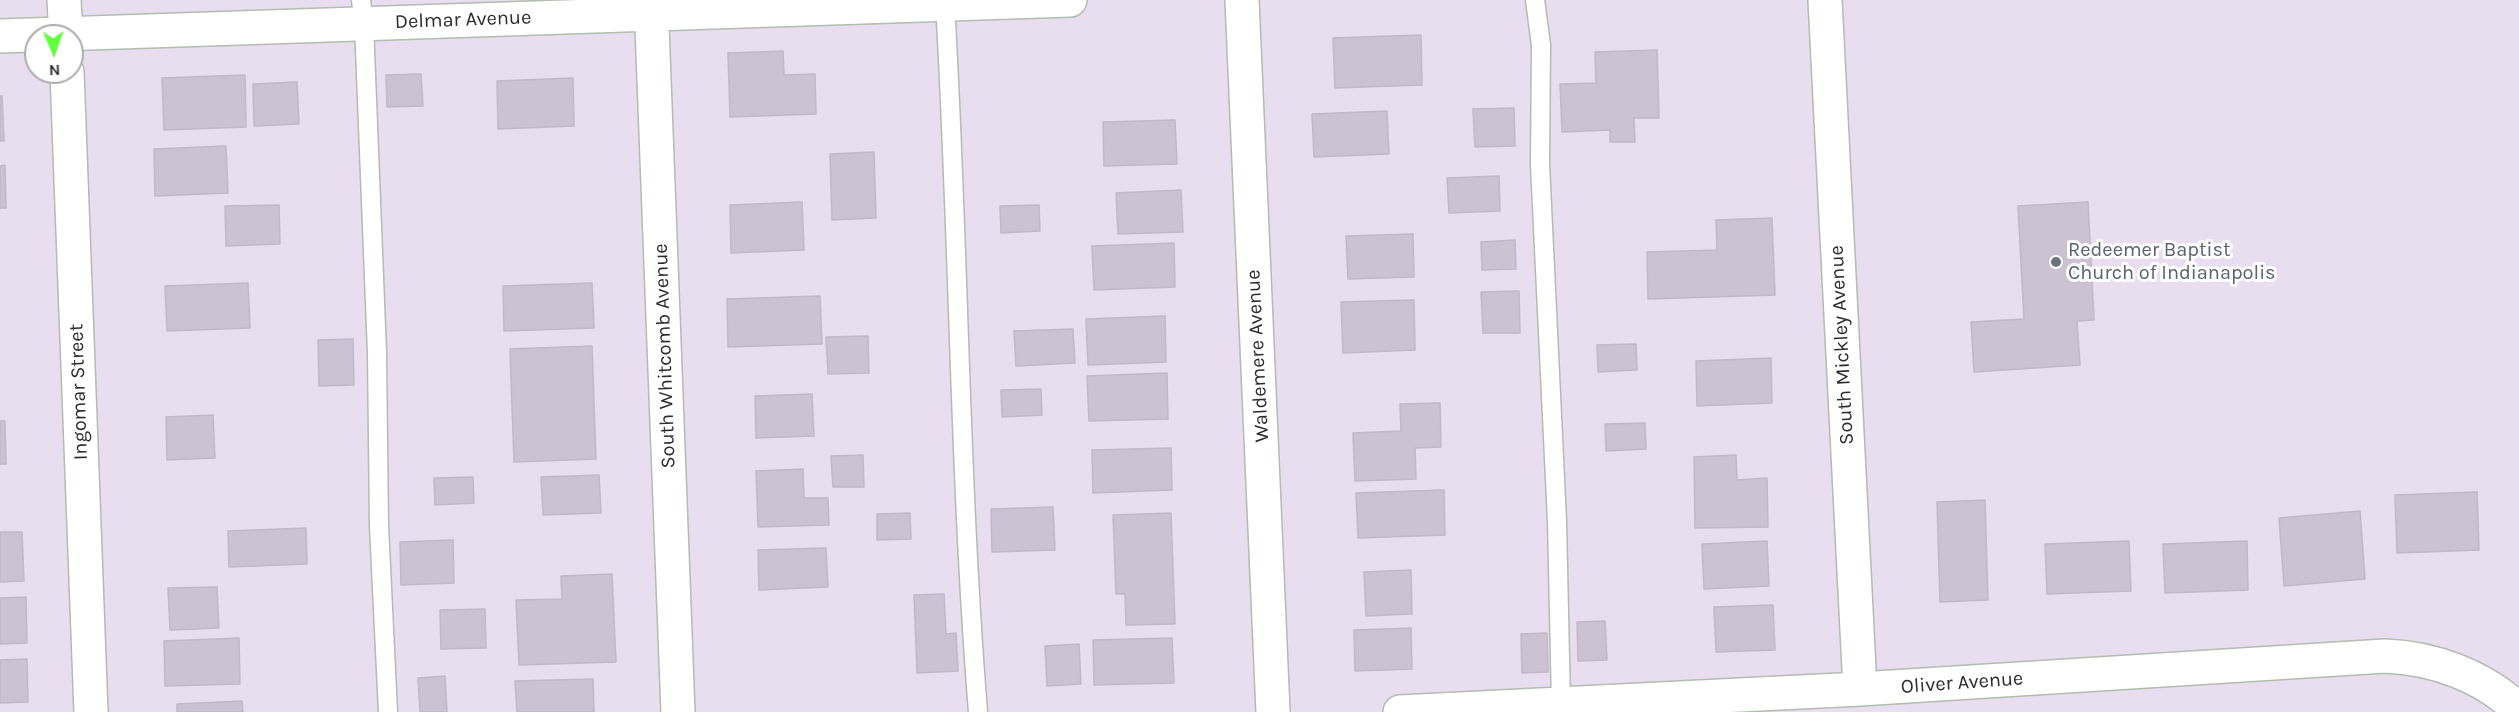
<!DOCTYPE html>
<html>
<head>
<meta charset="utf-8">
<style>
	body { margin:0 }
	#map { position:relative; width:2519px; height:712px; overflow:hidden; background:#e8deef; font-family:Karla,sans-serif }
	canvas { display:block }
	.north { position:absolute; left:24px; top:24px; width:60px; height:60px; box-sizing:border-box; background:#fff; border:2px solid #ababab; border-radius:50%; rotate:178deg; font-size:16px; font-weight:700; line-height:24px; text-align:center; color:#2c2c2c }
	.north::after { content:''; display:block; margin:auto; width:21px; height:27px; background:#5fff3b; clip-path:polygon(50% 0,100% 100%,50% 72%,0 100%) }
</style>
</head>
<body>
<div id="map">
<canvas width="2519" height="712"></canvas>
<div class="north">N</div>
</div>
<script>
const ctx = document.querySelector('canvas').getContext('2d');
ctx.lineJoin = 'round';
function fill(path, color) { ctx.fillStyle = color; ctx.fill(path, 'evenodd'); }
function strokePath(path, color, width, dash) { ctx.strokeStyle = color; ctx.lineWidth = width; ctx.lineCap = dash ? 'butt' : 'round'; ctx.setLineDash(dash || []); ctx.stroke(path); }
function drawText(font, color, halo, rows, align = 'center') {
  ctx.font = font + ' Karla,sans-serif'; ctx.lineWidth = 6; ctx.setLineDash([]); ctx.textBaseline = 'middle'; ctx.strokeStyle = halo; ctx.fillStyle = color; for (const [text, x, y, turn = 0] of rows) {
    ctx.save(); ctx.translate(x, y); ctx.rotate((+turn || 0) * Math.PI / 180); ctx.textAlign = isNaN(turn) ? turn : align; if (halo) ctx.strokeText(text, 0, 0); ctx.fillText(text, 0, 0); ctx.restore();
  }
}
const building = new Path2D(`
	M1421,35L1422,85L1335,88L1333,38Z
	M1657,50L1659,118H1634L1635,142H1610V130L1562,132L1560,84L1596,83L1595,52Z
	M783,51L784,75L815,74L816,114L730,117L728,53Z
	M421,74L423,106L387,107L386,75Z
	M245,75L246,127L164,130L162,78Z
	M573,78L574,126L498,129L497,81Z
	M297,82L299,124L254,126L253,84Z
	M0,96H2L4,141H0Z
	M1514,108L1515,146L1475,147L1473,109Z
	M1387,111L1389,154L1314,157L1312,114Z
	M1175,120L1177,164L1104,166L1103,122Z
	M226,146L228,193L155,196L154,149Z
	M874,152L876,218L832,220L830,154Z
	M5,165L6,208H0V166Z
	M1499,176L1500,211L1449,213L1447,178Z
	M1181,190L1183,232L1118,234L1116,193Z
	M802,202L804,250L731,253L730,205Z
	M2088,202L2094,320L2077,321L2080,365L1974,372L1971,322L2024,319L2018,206Z
	M279,205L280,244L226,246L225,206Z
	M1039,205L1040,231L1001,233L1000,206Z
	M1772,218L1775,295L1648,299L1647,252L1717,250L1716,220Z
	M1413,234L1414,277L1348,279L1346,236Z
	M1515,240L1516,269L1482,270L1481,242Z
	M1174,243L1175,287L1094,290L1092,246Z
	M248,283L250,328L167,331L165,286Z
	M592,283L594,328L504,331L503,286Z
	M1519,291L1520,333H1483L1481,292Z
	M820,296L822,344L728,347L727,299Z
	M1414,300L1415,350L1343,353L1341,302Z
	M1165,316L1166,362L1088,365L1086,319Z
	M1073,329L1075,363L1016,366L1014,331Z
	M868,336L869,373L828,374L826,337Z
	M353,339L354,385L319,386L318,340Z
	M1636,344L1637,370L1598,372L1597,345Z
	M592,346L596,459L514,462L510,349Z
	M1771,358L1772,403L1697,406L1696,361Z
	M1167,373L1168,419L1089,421L1087,376Z
	M1041,389L1042,415L1002,417L1001,390Z
	M812,394L814,436L756,438L755,396Z
	M1440,403L1441,447L1415,448L1416,479L1355,481L1353,433L1401,431L1400,404Z
	M213,415L215,458L167,460L166,417Z
	M0,421H5L6,464H0Z
	M1645,423L1646,449L1606,451L1605,424Z
	M1171,448L1172,490L1093,493L1092,450Z
	M863,455L864,487H833L831,456Z
	M1736,455L1737,480L1767,478L1768,527L1695,528L1694,457Z
	M803,469L804,498H828L829,525L758,527L756,471Z
	M599,475L601,513L543,515L541,477Z
	M473,477L474,503L435,505L434,478Z
	M1444,490L1445,535L1358,538L1356,493Z
	M2477,492L2479,550L2397,553L2395,495Z
	M1985,500L1988,600L1940,602L1937,502Z
	M1053,507L1055,550L992,552L991,509Z
	M2360,511L2365,579L2284,586L2279,518Z
	M910,513L911,539L877,540V514Z
	M1171,513L1175,624L1126,625L1125,594H1116L1113,515Z
	M306,528L307,564L229,567L228,531Z
	M0,532H22L24,581L0,582Z
	M453,540L454,583L401,585L400,542Z
	M1767,541L1769,586L1704,589L1702,544Z
	M2129,541L2131,591L2047,594L2045,544Z
	M2247,541L2248,590L2165,593L2163,544Z
	M826,548L828,587L759,590L758,550Z
	M1411,570L1412,614L1366,616L1364,572Z
	M612,574L616,662L519,665L516,600L562,599L561,576Z
	M217,587L219,628L170,630L168,588Z
	M944,594L946,634L956,633L958,671L917,673L914,595Z
	M26,597L27,643L0,644V598Z
	M1773,605L1775,650L1716,652L1714,607Z
	M485,609L486,648L441,649L440,610Z
	M1605,621L1607,660L1578,661L1577,622Z
	M1411,628L1412,669L1355,671L1354,630Z
	M1547,633L1548,672L1522,673L1521,634Z
	M239,638L240,684L165,686L164,641Z
	M1172,638L1174,683L1094,685L1093,640Z
	M1079,644L1081,684L1047,686L1045,646Z
	M27,659L28,702L0,703V660Z
	M445,676L447,712H420L418,678Z
	M593,679L594,712H517L515,681Z
	M242,701L243,712H177V704Z`);
const lane = new Path2D(`
	M361,0L364,24L377,353L379,526L388,712
	M1535,0L1541,45L1540,164L1557,521L1561,704
	M945,4C959,240 959,476 978,712`);
const street = new Path2D(`
	M64,0L66,36
	M651,0L678,712
	M1242,0L1273,712
	M1825,0L1860,689
	M0,36L1070,0
	M67,72L91,712
	M1400,712L1860,689L2385,656C2435,658 2483,676 2519,710`);
const markers = [
	[2056,262,6,"#6b7280"]
];
const streetNames = [
	["Delmar Avenue",463,20,-2],
	["South Mickley Avenue",1842,345,-93],
	["South Whitcomb Avenue",665,356,-92],
	["Waldemere Avenue",1258,356,-93],
	["Ingomar Street",79,392,-92],
	["Oliver Avenue",1962,683,-4]
];
const worshipNames = [
	["Redeemer Baptist",2068,250],
	["Church of Indianapolis",2068,273]
];
fill(building, '#ccc2d1');
strokePath(building, '#c4b7cb', 1.5);
strokePath(lane, '#b1bdae', 21);
strokePath(street, '#b1bdae', 36);
strokePath(lane, '#fff', 18);
strokePath(street, '#fff', 33);
for (const [x, y, r, color] of markers) { const dot = new Path2D(); dot.arc(x, y, r, 0, 2 * Math.PI); ctx.fillStyle = color; ctx.fill(dot); strokePath(dot, '#fff', 2); }
drawText('20px', '#2c2c2c', '#fff', streetNames);
drawText('20px', '#5b616d', '#fff', worshipNames, 'left');
</script>
</body>
</html>
